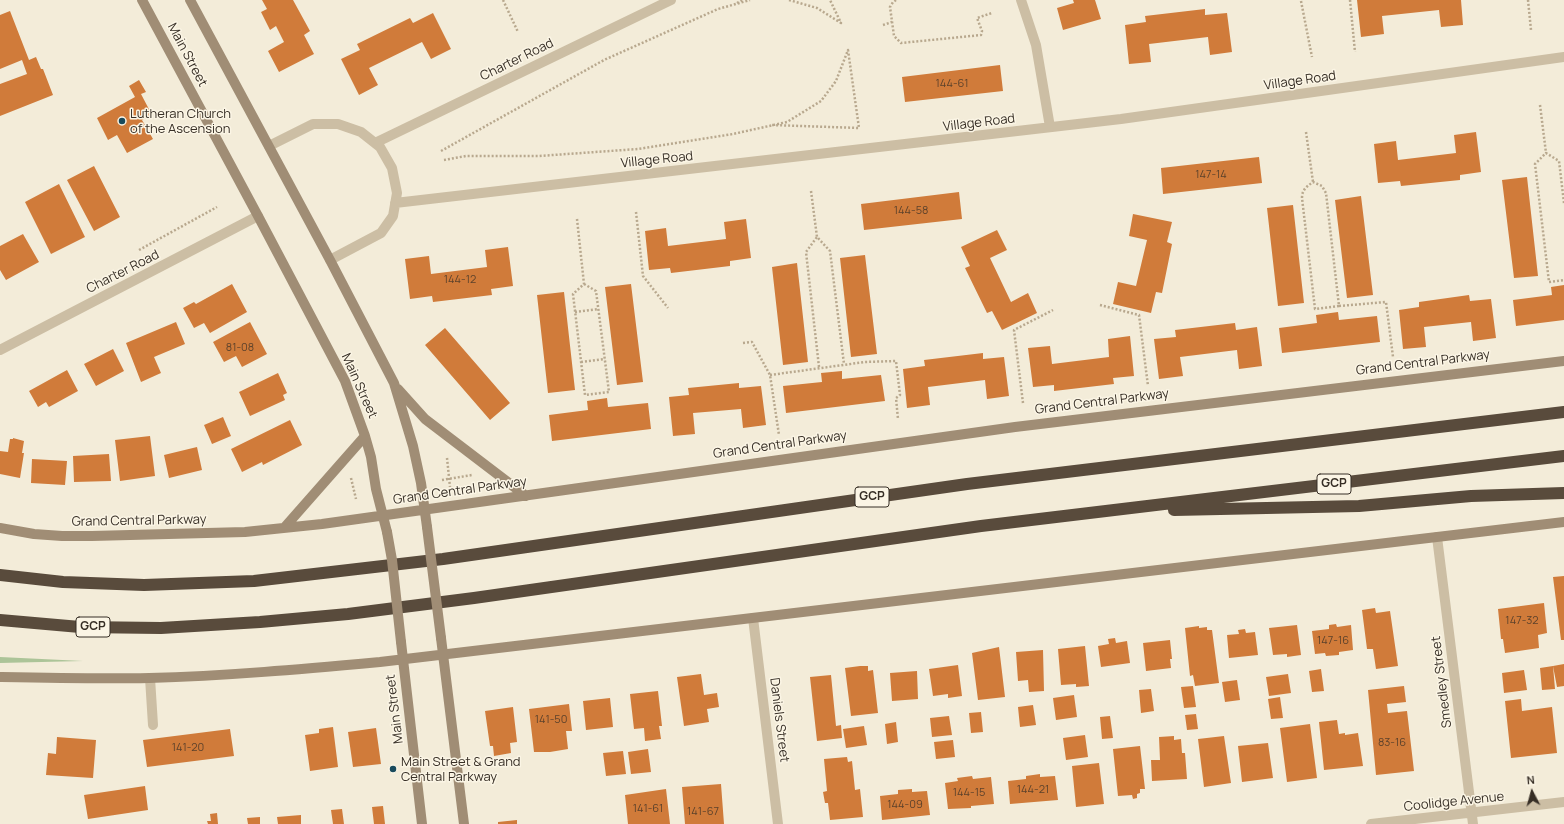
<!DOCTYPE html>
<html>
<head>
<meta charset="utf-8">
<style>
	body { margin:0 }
	#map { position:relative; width:1564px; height:824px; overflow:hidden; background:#f3ecd9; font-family:Manrope,sans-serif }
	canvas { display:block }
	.north { position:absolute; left:1512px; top:772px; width:40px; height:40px; -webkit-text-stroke:3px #fbf5e5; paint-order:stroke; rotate:354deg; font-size:11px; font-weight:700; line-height:16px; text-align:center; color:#372f26 }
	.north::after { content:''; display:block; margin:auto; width:14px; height:18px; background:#372f26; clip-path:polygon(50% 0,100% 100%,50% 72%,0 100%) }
</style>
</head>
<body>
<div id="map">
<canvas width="1564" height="824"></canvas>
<div class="north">N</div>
</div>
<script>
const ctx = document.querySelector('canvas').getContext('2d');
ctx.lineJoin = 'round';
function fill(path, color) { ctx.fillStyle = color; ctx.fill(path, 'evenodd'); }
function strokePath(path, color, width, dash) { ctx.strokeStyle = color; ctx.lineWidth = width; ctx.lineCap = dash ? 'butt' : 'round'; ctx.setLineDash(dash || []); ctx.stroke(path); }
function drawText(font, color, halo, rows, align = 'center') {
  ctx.font = font + ' Manrope,sans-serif'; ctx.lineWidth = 3; ctx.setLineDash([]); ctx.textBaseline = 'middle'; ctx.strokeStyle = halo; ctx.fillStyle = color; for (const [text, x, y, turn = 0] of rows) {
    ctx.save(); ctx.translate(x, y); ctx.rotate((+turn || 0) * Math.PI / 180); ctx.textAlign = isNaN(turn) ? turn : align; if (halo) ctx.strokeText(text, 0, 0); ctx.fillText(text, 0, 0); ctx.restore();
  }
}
const green = new Path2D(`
	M0,657L83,661L0,663Z`);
const building = new Path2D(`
	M262,0H293L310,31L304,35L314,54L279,72L268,51L284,42L276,26L270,30L261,12L267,9Z
	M1073,0H1095L1101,19L1063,30L1057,8L1074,3Z
	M1357,0H1461L1463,25L1441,27L1439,10L1382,16L1384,34L1361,37Z
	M1205,9V15L1227,13L1232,52L1210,55L1208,37L1149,44L1151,62L1129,64L1125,25L1146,22L1145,16Z
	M10,11L29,60L36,57L41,69H43L53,95L0,116V84L27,74L22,60L0,69V15Z
	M433,13L451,49L431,59L422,42L369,68L378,85L359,95L341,59L360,50L357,44L410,18L413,23Z
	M1000,65L1003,91L905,102L902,77Z
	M139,80L146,92L141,94L152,115L142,120L153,139L127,153L117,135L108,140L97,118L135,97L129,86Z
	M1476,132L1481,172L1460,175V180L1401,186L1400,181L1378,183L1374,144L1396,141L1398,160L1456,153L1454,135Z
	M1259,157L1262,183L1163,194L1161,168Z
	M94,166L120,217L94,231L67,180Z
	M1527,177L1538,276L1514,278L1502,180Z
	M59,184L85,237L51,254L25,202Z
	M959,192L962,219L864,230L861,204Z
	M1361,196L1373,295L1347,298L1335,200Z
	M1293,205L1304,303L1278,306L1267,208Z
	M1133,214L1172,222L1167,242L1172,244L1162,293L1156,292L1151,313L1113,304L1118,282L1136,286L1147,240L1129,236Z
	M746,219L751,258L730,261V266L671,273L670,268L649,270L645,231L666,228L668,246L726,239L724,222Z
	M997,230L1007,250L990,258L1011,302L1028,293L1037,313L1002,330L992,311L987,313L965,268L970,266L961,247Z
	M23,234L39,262L6,280L0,270V246Z
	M508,247L513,286L491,289L492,295L433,302L432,296L410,299L405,259L429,256L431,274L487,267L485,250Z
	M865,255L877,354L851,357L840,258Z
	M797,263L808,362L783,365L772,267Z
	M232,284L247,312L210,333L204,323L194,328L183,308L194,302L196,304Z
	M631,284L643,382L617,385L605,287Z
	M1564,285V320L1516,326L1513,300L1552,295L1551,287Z
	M564,292L575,390L548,393L537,295Z
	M1469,295L1470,301L1491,299L1496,338L1473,341L1471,322L1424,327L1426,347L1403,349L1399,310L1419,307V302Z
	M1338,312L1339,320L1377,316L1380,342L1282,353L1279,328L1317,323L1316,315Z
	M176,322L185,344L154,357L161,373L141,382L126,343Z
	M250,322L267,354L242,367L236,356L224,362L213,342Z
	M1235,323L1236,330L1257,327L1262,366L1239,369L1237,350L1180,357L1183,376L1159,379L1154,339L1176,337L1175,330Z
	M445,328L510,403L490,420L425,345Z
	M1130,336L1134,376L1113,378L1114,384L1054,391V385L1033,387L1028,348L1050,346L1052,364L1109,357L1108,339Z
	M113,349L124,371L96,386L84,364Z
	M983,353V359L1004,357L1009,396L987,399L985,380L928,387L930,405L907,408L903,369L925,366L924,360Z
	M67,370L78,391L49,407L46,402L38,407L29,391Z
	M842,371V379L881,375L885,401L786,413L783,386L822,382L821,373Z
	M278,373L287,393L283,395L285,400L250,416L239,392Z
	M739,383V388L761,386L766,425L743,428L741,409L693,413L695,434L673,436L669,397L689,395L688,388Z
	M607,398L608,407L648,403L651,429L552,441L549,415L588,410L587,401Z
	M223,417L231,436L212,444L204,425Z
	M290,420L302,445L263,465L262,462L242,472L231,449Z
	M150,436L155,476L120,481L115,440Z
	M13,438L24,441L22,453H24L20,478L0,474V451L8,452L10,439H13Z
	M197,447L202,470L169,478L164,455Z
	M109,454L111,481L74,482L73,456Z
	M32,459L67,461L65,485L31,483Z
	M1564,576V640H1561L1553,577Z
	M1544,603L1547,633L1538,635L1539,648L1505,653L1503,639H1501L1498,609Z
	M1375,608L1376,613L1390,611L1398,666L1376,669L1373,649H1367L1362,610Z
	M1336,624L1337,627L1351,625L1353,650L1339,652V655L1326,656L1325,653L1315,654L1312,631L1329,629V625Z
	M1297,625L1301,655L1287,657V654L1273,655L1269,628Z
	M1199,626V628L1207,627V630H1212L1219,683L1195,686L1193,675L1190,676L1185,628Z
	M1245,629L1246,633L1255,632L1258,655L1229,658L1227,635L1239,634L1238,630Z
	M1115,638L1116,643L1127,641L1130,663L1101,667L1098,646L1109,644L1108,639Z
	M1170,640L1172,659H1170L1171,668L1146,671L1143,643Z
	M1085,646L1089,686L1076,687V684L1061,685L1058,649Z
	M999,647L1005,697L978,700L972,653Z
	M1043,650L1044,691L1029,692L1028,680L1018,681L1016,652Z
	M1564,664V686L1557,687L1553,666Z
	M958,665L962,696L948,698V694L933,696L929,669Z
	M860,666H868V671L873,670L878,713L851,716L845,668Z
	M1553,666L1555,689L1542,690L1540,668Z
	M1321,669L1324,691L1312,692L1309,671Z
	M1524,670L1527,690L1504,693L1502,673Z
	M917,671L918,699L892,701L890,673Z
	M701,674L704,695L717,693L719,707L707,709L709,722L684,726L677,677Z
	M1288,674L1291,693L1269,696L1266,677Z
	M831,675L836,726L841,725L842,738L817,741L810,677Z
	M1237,680L1240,700L1225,702L1222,682Z
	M1193,686L1196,707L1184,708L1181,687Z
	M1404,686L1406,702L1387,704L1388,713L1407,711L1414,771L1376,775L1368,690Z
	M1151,689L1154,711L1141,713L1139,690Z
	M658,691L662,726H659L661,739L645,741L644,728L634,729L630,694Z
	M1074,695L1077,717L1056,720L1053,698Z
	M1280,697L1283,718L1271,719L1268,699Z
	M610,698L613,727L586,730L583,701Z
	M1521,699L1522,711L1552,707L1557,753L1511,758L1505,701Z
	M569,704L572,731H566L568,749L550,752H534L529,709Z
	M1033,705L1036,725L1020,727L1018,707Z
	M513,707L517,742L510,743L511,753L494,756L493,746H490L485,711Z
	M981,712L983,732L971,733L969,713Z
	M1196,714L1198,729L1187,730L1185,715Z
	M949,716L952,735L932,737L930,718Z
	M1110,716L1113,738L1102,739L1100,717Z
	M1337,720L1339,734L1345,733V735L1358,733L1363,766L1324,770L1319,722Z
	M896,722L898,742L887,744L885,724Z
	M1310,724L1317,778L1287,782L1280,728Z
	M864,726L867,745L846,748L843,729Z
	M333,727L338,767L310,771L305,735L319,733V729Z
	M376,728L381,764L353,767L348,732Z
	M230,729L234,756L147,767L143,740Z
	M1085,735L1088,757L1066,760L1063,738Z
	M1174,736V740L1181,739L1182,753H1185L1187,779L1152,781L1151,760H1160L1159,737Z
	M1224,736L1231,783L1204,787L1198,739Z
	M57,737L96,740L93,778L46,775L48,753L56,754Z
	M953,740L955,757L936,759L934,742Z
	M1268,743L1273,778L1242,782L1238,746Z
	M1140,746L1145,789H1140V793L1137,794V798L1133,799L1132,795L1118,796L1113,749Z
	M648,749L651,772L631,774L628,752Z
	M623,751L626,774L606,776L603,753Z
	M847,757L848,762L852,761L855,790L860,789L863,817L830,820L828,803H825L823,792L827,791L824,759Z
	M1099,763L1104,804L1076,807L1072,766Z
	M1040,774V777L1055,776L1058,800L1010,804L1008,781L1026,779V776Z
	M972,776L973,779L991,777L994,804L971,806V808L948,809L945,783L958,781L957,778Z
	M721,784L724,824H685L682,787Z
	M145,786L148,810L88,819L84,795Z
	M666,789L670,824H628L625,795Z
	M912,789V792L927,791L930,815L882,820L880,796L898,794V790Z
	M383,806L385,824H374L372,807Z
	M342,809L344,824H333L331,810Z
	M217,813L218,824H208L207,821H211L210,814Z
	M301,815V824H278L277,817Z
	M260,817V824H248L247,818Z
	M517,820V824H498V822Z`);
const path = new Path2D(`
	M503,0L518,32
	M789,0L817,8L841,23L830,0
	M896,0L893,2L890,7L894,36L901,43L981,35L982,31L977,18L992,13
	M1350,0L1355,52
	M1528,0L1531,30
	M1301,1L1312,57
	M737,3L742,0
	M883,25L892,22
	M1540,105L1546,153
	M1306,132L1313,182
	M441,151L604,60L718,9L750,0
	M444,160L466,156H539L638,149L733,134L787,122L821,101L836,81L848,50L859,128L772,125
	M811,191L817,237
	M1564,203L1559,161L1546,153L1535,164L1549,282L1564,280
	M636,212L643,276L668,308
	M577,219L584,284
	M139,250L217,207
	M584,284L596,291L609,392L585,395L573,294Z
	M1100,305L1139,315L1148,386
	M1339,306L1315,309L1302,198C1302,190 1306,187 1313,182L1322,186L1326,193L1339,306L1386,302L1393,357
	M575,312L598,309
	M743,343L752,342L770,375L779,435
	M581,362L605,359
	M819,367L806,252L817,237L830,251L844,364
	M770,375L865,362L896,361L900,395L896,398L898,419
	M1023,403L1014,330L1053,310
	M447,458L450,487
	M351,478L356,499
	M442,480L472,475`);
const lane = new Path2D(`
	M150,678L153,725`);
const street = new Path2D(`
	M1021,0L1036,45L1050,127
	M375,143L671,0
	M269,146L313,124H338L361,132L380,147L392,168L397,193L393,216L381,233L330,260
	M395,203L1121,119L1564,57
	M0,350L258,216
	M1437,537L1473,824
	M753,618L778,824
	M1371,824L1564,802`);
const secondary = new Path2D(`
	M142,0L258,216L345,381L365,436L371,457L376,489L387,532
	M190,0L330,260L394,383L413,446L421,483L427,527
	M398,389L425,419L526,496
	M0,528L34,534L62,536H92L245,532L322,524L1015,427L1564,361
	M284,528L365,436
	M441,638L464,824
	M401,642L422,824
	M0,677C50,678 99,679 149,678C226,676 303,669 380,662L1564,522`);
const highway = new Path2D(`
	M1174,510L1359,506L1471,496L1564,493
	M0,575L63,582L144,585L254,581L443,559L967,484L1564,412
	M0,620L80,627L161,628L260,622L348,614L474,598L981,526L1564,456`);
const secondaryBridge = new Path2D(`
	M427,527L441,638
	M387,532L392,560L401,642`);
const markers = [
	[122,121,4,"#184a5c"],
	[393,769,4,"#184a5c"]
];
const numberNames = [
	["144-61",952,84],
	["147-14",1211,175],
	["144-58",911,211],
	["144-12",460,280],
	["81-08",240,348],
	["147-32",1522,621],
	["147-16",1333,641],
	["141-50",551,720],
	["83-16",1392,743],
	["141-20",188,748],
	["144-21",1033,790],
	["144-15",969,793],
	["144-09",905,805],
	["141-61",648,809],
	["141-67",703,812]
];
const shields = [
	[1334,484,34],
	[872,497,34],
	[93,627,34]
];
const shieldNames = [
	["GCP",1334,484],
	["GCP",872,497],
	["GCP",93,627]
];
const streetNames = [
	["Main Street",187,55,62],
	["Charter Road",517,60,-26],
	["Village Road",1300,81,-8],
	["Village Road",979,123,-7],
	["Village Road",657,160,-6],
	["Charter Road",123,272,-27],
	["Grand Central Parkway",1423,363,-7],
	["Main Street",359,386,66],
	["Grand Central Parkway",1102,402,-7],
	["Grand Central Parkway",780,445,-8],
	["Grand Central Parkway",460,491,-8],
	["Grand Central Parkway",139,521,-1],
	["Smedley Street",1442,682,-97],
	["Main Street",395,709,-97],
	["Daniels Street",779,720,83],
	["Coolidge Avenue",1454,802,-6]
];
const poiNames = [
	["Lutheran Church",130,114],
	["of the Ascension",130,129],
	["Main Street & Grand",401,762],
	["Central Parkway",401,777]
];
fill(green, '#acc498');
fill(building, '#d07b3a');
strokePath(path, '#b8a88e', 2.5, [2, 2]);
strokePath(lane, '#ccbea4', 10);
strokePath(street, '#ccbea4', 10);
strokePath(secondary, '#a08d75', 10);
strokePath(highway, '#594b3c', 12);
strokePath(secondaryBridge, '#a08d75', 10);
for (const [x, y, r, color] of markers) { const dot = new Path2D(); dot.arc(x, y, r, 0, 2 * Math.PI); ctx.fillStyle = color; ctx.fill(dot); strokePath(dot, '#fbf5e5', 1.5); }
drawText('11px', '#5d422b', null, numberNames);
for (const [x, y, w] of shields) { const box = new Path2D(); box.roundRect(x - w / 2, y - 10, w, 20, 3); ctx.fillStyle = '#fbf5e5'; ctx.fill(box); strokePath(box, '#372f26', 1); }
drawText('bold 12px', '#372f26', null, shieldNames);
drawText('13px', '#372f26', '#fbf5e5', streetNames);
drawText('13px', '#372f26', '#fbf5e5', poiNames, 'left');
</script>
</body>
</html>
